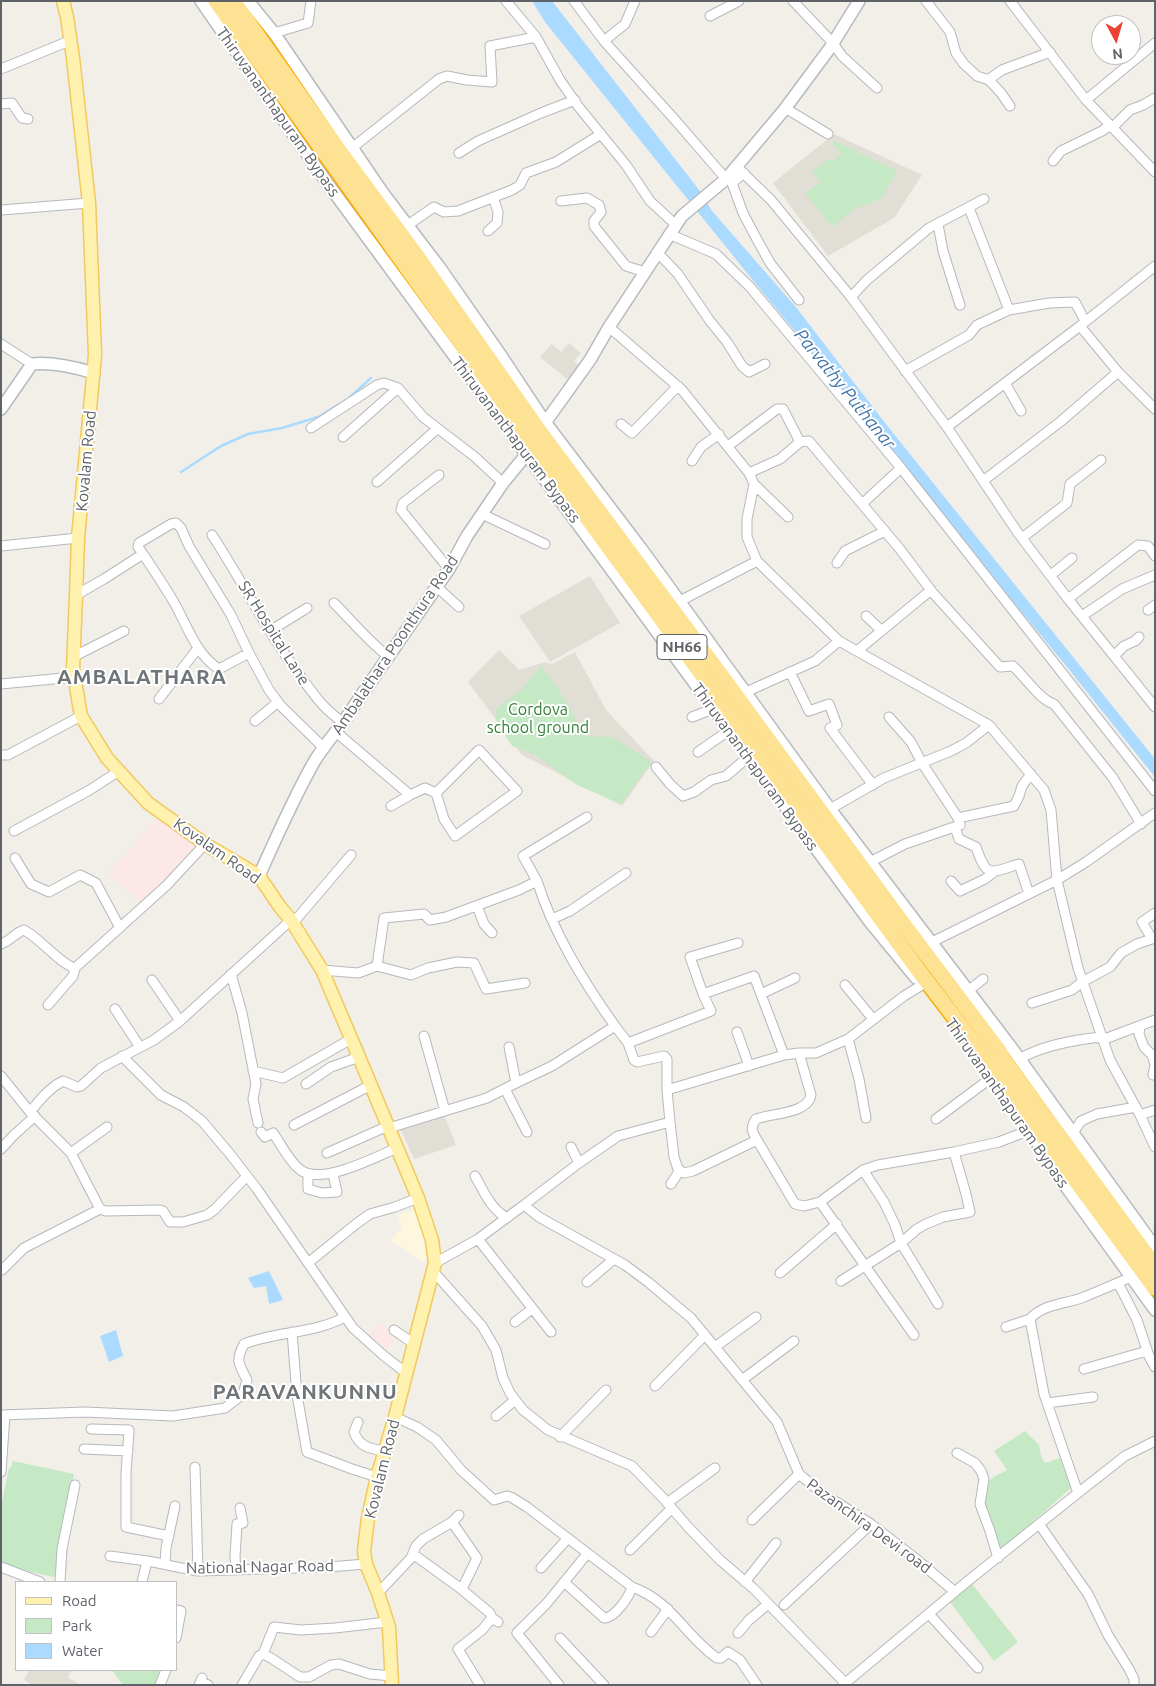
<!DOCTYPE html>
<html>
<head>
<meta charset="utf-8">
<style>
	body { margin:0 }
	#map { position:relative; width:1156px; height:1686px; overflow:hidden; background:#f1efe8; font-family:Ubuntu,sans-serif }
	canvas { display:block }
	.frame { position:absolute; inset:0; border:2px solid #5f6368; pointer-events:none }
	.legend { position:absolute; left:15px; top:1581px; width:162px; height:90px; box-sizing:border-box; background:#fff; border:1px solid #bfc1c3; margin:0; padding:6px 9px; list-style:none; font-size:15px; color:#5f6368 }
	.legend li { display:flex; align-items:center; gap:10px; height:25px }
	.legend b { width:25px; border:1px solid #bfc1c3 }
	.north { position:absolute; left:1091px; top:15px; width:50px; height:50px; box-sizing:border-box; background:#fff; border:1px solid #bfc1c3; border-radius:50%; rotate:174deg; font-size:14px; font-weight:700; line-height:20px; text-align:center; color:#5f6368 }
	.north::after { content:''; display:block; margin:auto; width:18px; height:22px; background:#ea4335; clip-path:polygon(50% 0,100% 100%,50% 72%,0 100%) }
</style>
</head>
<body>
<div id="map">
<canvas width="1156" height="1686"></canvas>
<div class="frame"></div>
<ul class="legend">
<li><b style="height:6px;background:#fff2af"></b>Road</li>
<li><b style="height:14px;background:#c5e8c5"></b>Park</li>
<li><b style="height:14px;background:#aadaff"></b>Water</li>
</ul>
<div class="north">N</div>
</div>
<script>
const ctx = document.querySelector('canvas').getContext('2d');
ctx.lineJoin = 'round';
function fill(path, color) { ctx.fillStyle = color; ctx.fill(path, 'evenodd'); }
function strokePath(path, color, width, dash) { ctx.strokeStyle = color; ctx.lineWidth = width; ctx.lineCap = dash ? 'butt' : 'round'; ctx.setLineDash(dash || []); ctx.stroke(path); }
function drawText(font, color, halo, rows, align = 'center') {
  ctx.font = font + ' Ubuntu,sans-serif'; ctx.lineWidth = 4; ctx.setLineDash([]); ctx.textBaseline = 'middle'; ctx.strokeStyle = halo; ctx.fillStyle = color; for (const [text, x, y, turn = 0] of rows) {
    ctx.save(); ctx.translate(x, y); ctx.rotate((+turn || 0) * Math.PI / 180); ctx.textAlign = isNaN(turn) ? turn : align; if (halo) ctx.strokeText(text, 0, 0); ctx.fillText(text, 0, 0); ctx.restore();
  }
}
const commercial = new Path2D(`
	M419,1208L430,1257L422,1262L404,1249L390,1241L402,1228L398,1215Z`);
const education = new Path2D(`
	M834,134L922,175L894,218L828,256L773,183Z
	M569,343L581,353L574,361L583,369L572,383L540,357L552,344L561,352Z
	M590,576L620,623L550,662L519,616Z
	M499,650L519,670L545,662L552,664L575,652L606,710L654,761L622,806L522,755L468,682Z
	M444,1115L456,1145L414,1159L400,1128Z
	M29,1670H72L68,1678L78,1683L77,1685H32L24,1680Z`);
const medical = new Path2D(`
	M160,813L202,847L142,903L108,873L128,852Z
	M380,1323L398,1335L386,1349L369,1336Z`);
const green = new Path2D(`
	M835,141L897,171L881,199L852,210L832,227L805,193L821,182L812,172L829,158L833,161L841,154L833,144Z
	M541,665L566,701L585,736L613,737L651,762L621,804L577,785L536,755L512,746L496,720V709L523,689Z
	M1025,1431L1039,1445L1041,1456L1045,1463L1060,1458L1071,1488L999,1552C992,1534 976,1498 990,1480C993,1476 1002,1473 1007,1470L994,1451Z
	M13,1461L74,1474L54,1577L1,1565V1507L9,1468H11Z
	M969,1580L1018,1642L994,1661L947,1598Z
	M112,1670H163L164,1671L156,1685H123Z`);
const water = new Path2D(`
	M532,1H552L700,191L712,211L795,306L889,428L1155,759V777L1067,667L982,564L860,410L755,283L545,22Z
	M269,1271L283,1300L269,1304L266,1286L254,1288L248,1278Z
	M116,1330L123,1356L109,1362L100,1336Z`);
const stream = new Path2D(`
	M350,397L371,378
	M181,472L221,446L248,434L282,428L318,417L346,400`);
const street = new Path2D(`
	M506,1L536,37L560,80L578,106L626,165L650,201L676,225
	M574,1L604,41L676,121L726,179
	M793,1L833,43L842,56L877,88
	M926,1L950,32L956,53L964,64L977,76L989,80L1001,93L1010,106
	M1010,1L1086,100L1155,172
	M710,16L739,1
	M274,33L308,23L311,1
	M604,41L625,24L635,1
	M1,69L69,41
	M988,80L1002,70L1050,52
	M1086,100L1155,43
	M1,104L12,103L22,118L28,119
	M785,108L828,134
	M1112,128L1130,110L1143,105L1155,98
	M352,148L439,79L447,76L467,80L492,82L490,46L536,37
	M459,153L478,141L541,113L575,100
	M1053,161L1061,151L1102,131L1110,125
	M736,166L771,200L851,297L947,427L1018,533L1068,599L1155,707
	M744,173L732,183L743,213L754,234L770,263L799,300
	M561,201L587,198L599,205L601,212L594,221V226L626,266L645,272
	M969,208L1009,310
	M1,210L89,203
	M938,224L943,251L960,305
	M408,225L434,207L444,212L458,211L512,190L520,185L526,173L556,162L601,134
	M488,231L497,223L498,212L493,197
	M669,234L716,254L750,287L901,468L1155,791
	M657,252L678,274L710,321L727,342L742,366L749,372L765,364
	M851,297L867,280L929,228L984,199
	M1080,326L1118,372L1155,409
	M609,327L682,390L749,473L754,484L747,519V537L757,561L839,641L989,725L1044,790L1051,810L1057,880L1078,968L1110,1060L1140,1115L1155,1147
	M1,344L32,364
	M905,371L969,335L977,325L1009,310L1049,303L1075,302L1085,321
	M1005,383L1021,411
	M621,424L632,433L678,386
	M947,427L1080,326L1155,266
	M311,428L377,385L384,383L398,388L423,417L475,457L503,483
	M343,437L398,388
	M728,446L777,409H783L800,442
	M692,461L701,447L719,434
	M749,473L780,459L800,442L809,441L899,548L933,593L1000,667L1013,666C1025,677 1040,700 1054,704L1113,778L1141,824
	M439,475L403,503L401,510L449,569
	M983,481L1060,422L1118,372
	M377,482L437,429
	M754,484L788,517
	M862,504L901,468
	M482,514L545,544
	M212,535C242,580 265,629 298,673C314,694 321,707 344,723
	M1022,538L1067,503L1070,484L1101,460
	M1,546L78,538
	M143,554L138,547L139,543L171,524L176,523L181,528L189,546L231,615L249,653
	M837,563L845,551L885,531
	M1051,575L1072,558
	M437,587L459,607
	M76,595L104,579L143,554C153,569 163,584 172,599C186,622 195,654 219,669L249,653L269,690L281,706L324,748
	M1068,599L1138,545L1148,546L1155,556
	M680,601L757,561
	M334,603C352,621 368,641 389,657
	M1148,610L1155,605
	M866,616L881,630
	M1082,616L1122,589L1155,575
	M270,631L307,608
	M857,651L931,590
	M1114,656L1124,646L1135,641L1139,637
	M73,657L124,631
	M790,672L809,711L829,704L837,725L830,728L873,785
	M1,684L74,677
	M746,692L815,661L839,641
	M159,699L198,648
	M692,717L713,709
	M889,717L911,742L922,763L958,818
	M255,721L278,702
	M336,732L410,795L391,806
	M698,752L728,731
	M1,755H8L81,716
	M656,767L670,784L683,796L694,792L711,780L726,776L748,757
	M410,795L425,788L436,793L479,750L517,791L455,836L444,819L436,793
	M830,809L884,778L951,751L966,743L989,725
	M955,827L959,839L976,847C987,879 990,873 1019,864L1029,894
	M14,831L88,791L119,771
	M15,858L31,884L49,892L80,875L96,883L120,928
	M870,862L905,844L960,825L958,818L1014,806L1019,796L1022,786L1031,774
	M537,881L523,856L587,817
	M951,881L960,891L985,879L994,872
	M477,906L484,924L492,933
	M552,919L570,911L626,873
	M293,923L351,855
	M932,942L1057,880L1086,862L1155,813
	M1,944C10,941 15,933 24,930C41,939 60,964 75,968L167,885L205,844
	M377,966L384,918L424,914L430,920L446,917L519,890L537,881C554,934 583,981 615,1026L552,1066L516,1083L487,1098L389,1128
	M322,970L358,973L377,966L411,975L428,968L457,962L474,963L486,989L525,983
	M231,974L242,1013L256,1084L253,1099L258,1123
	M152,980L180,1021
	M845,985L873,1019
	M968,991L983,979
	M703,994L754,976L784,1055
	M761,994L795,978
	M1032,1003L1072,990L1082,982L1110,967L1121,953L1137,944L1152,939L1142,922L1155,913
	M48,1005L73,976L75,968
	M115,1009L140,1047
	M615,1026L628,1043L711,1011L703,994L690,957L738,943
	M1140,1026L1139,1034L1144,1047L1152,1055L1155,1064
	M737,1032L749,1066
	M424,1036L445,1111
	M848,1039L859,1079L866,1118
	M1102,1040L1155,1020
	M628,1043L634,1060L637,1062L664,1056L667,1059V1090L670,1122
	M509,1047L516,1083
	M122,1056L161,1095L184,1107L202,1121L230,1154L257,1189L353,1328L383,1355L406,1373
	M1019,1059C1044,1045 1073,1040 1101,1037
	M253,1071L283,1078L351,1039
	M1153,1075L1155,1065
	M1,1076L30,1112L71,1153L100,1209L106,1211L160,1210L163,1211L170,1222H183L207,1215L214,1210L247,1176
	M306,1084L331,1067L359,1057
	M505,1089L527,1132
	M667,1090L784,1055L799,1053
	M30,1112C40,1100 49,1088 63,1081L77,1087L81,1086L101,1068L154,1040L180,1021L291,920
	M1140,1115L1155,1110
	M936,1119L991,1078
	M294,1125L371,1085
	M261,1132L265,1137L273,1133C281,1144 288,1159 298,1168C318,1188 375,1157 397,1148
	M1073,1133L1081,1121L1097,1114L1136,1107
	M757,1140L795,1204L804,1206L820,1202L914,1335
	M571,1147L579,1163
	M1,1149L13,1136L35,1116
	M71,1153L107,1127
	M327,1153L388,1126
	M863,1170L878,1165L954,1152
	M308,1175V1189L322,1193L337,1192L333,1174
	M475,1176C484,1192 491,1209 507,1218
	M671,1184L680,1170
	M820,1202L863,1170L884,1202L895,1225L901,1243L938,1304
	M524,1205L579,1163L618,1136L670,1122L674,1157L678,1169L684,1173L693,1171L757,1140C752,1132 750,1127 756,1119C771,1113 808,1114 811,1095L799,1053H816L848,1039L904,996L922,985
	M478,1239L551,1332
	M308,1263L356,1224L370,1214L395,1207L418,1198
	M435,1263L478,1239L524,1205L539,1217L625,1265L648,1282L691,1318L777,1422L799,1474L822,1493L871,1524L915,1558L955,1592
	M2,1270L24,1248L100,1209
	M433,1271L482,1326L496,1350L503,1378L510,1393L523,1410L548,1430L632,1466L663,1498L689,1528L720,1560L754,1589L847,1685
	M780,1273L837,1224
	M841,1281L901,1243L917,1229L926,1224L943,1217L970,1212L966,1194L954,1152L999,1142L1030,1130
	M587,1282L614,1259
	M1118,1283L1137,1320L1149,1356L1155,1367
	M515,1322L532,1309
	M1006,1327L1030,1319
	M394,1330L414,1344
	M292,1332L297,1395L307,1452L352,1469L377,1477
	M715,1347L756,1317
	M1084,1369L1147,1351
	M742,1380L794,1341
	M655,1386L705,1335
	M1047,1403L1093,1397
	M1,1415L85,1412L173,1416L225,1408L243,1394L247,1380C239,1364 235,1361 244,1344C277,1331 313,1334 345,1317
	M496,1416L515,1400
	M395,1417L417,1427L436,1440L461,1470L494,1500L507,1496L511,1497L527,1507L632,1587C672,1601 685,1636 717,1658H721L728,1652L740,1660L757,1685
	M358,1422L354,1432C359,1447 371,1449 385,1451
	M91,1429L129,1430L126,1473V1527L169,1536
	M560,1437L606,1390
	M84,1449L128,1451
	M957,1453L975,1463L981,1471L984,1479L980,1504L990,1531L998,1558
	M195,1467L198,1571
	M1,1472L5,1415
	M1078,1493L1044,1394L1030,1319C1042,1304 1067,1304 1084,1297C1099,1291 1115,1284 1131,1277
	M667,1503L715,1468
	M752,1520L799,1474
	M452,1522L477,1558L462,1589
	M1039,1524L1088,1594L1108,1635L1129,1669L1134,1679V1685
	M630,1550L672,1508
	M413,1554L460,1588L490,1613L492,1618L498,1622
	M110,1556L147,1561
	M165,1563L166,1548L175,1506
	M1,1567L40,1582
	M541,1568L568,1538
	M236,1569L235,1557L237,1524L243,1523L240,1508
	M60,1582L62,1549L75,1485
	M142,1582L147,1561C164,1564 180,1568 198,1571L328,1567L366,1564
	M564,1582L604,1618C615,1618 629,1597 632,1587
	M745,1582L776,1543
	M378,1593L411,1558L416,1546L423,1539L452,1522L459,1515
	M784,1605L871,1524
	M176,1610L181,1611L176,1638
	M929,1614L978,1668
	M651,1632L668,1609
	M738,1633L749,1620L768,1604
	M560,1638L604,1685
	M263,1654L274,1627L301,1630L335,1628L387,1622
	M206,1684L208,1685
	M160,1685L166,1670
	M199,1685L202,1678
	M242,1685L259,1656L263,1654L271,1658L300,1677H309L331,1665L339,1664L370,1674L392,1676
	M480,1685L458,1649L482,1630L492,1618
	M559,1685L517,1633L547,1603L587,1554
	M843,1685L969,1580L1078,1493L1125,1456L1155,1441`);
const secondary = new Path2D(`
	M201,1L325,180L870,922L916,978
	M248,1L274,33L383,193L440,268L502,357L545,422L643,551L830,809L1011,1047L1155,1247
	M1,409L32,364C53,362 74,367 94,373
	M542,427L590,360L609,327L676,225L682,216L726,179L784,110L830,48L859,1
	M259,876C276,838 293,799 314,762C326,742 342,726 354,706L449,569L467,536L503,483L530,450
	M1026,1125L1059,1177L1155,1310`);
const primary = new Path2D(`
	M63,1L67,17L73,58L89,203L95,355L78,538L76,595L73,669L81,716L107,758L148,803L205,844L259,876L280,907L291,920L322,970L359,1057L418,1198L432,1240L435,1263L395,1417L377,1477L368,1518L364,1551L366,1564L378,1593L389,1627L392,1685`);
const highway = new Path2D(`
	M216,1L533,444L922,975L981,1052L1155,1288
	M233,1L338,149L419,259L540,432L718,671L904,925L999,1051L1003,1059L1155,1266`);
const shields = [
	[682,647,50]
];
const shieldNames = [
	["NH66",682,647]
];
const streetNames = [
	["Thiruvananthapuram Bypass",278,112,55],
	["Thiruvananthapuram Bypass",516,440,53],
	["Kovalam Road",86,461,-85],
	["SR Hospital Lane",274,633,58],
	["Ambalathara Poonthura Road",395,645,-56],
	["Thiruvananthapuram Bypass",755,767,54],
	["Kovalam Road",217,851,35],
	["Thiruvananthapuram Bypass",1007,1103,55],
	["Kovalam Road",382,1469,-76],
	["Pazanchira Devi road",869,1526,36],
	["National Nagar Road",260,1567,-1]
];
const parkNames = [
	["Cordova",538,710],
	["school ground",538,728]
];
const waterNames = [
	["Parvathy Puthanar",845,389,51]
];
const districtNames = [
	["AMBALATHARA",142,677],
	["PARAVANKUNNU",305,1392]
];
fill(commercial, '#fef7e0');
fill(education, '#e1ded6');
fill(medical, '#fce8e6');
fill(green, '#c5e8c5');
fill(water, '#aadaff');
strokePath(stream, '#aadaff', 2.5);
strokePath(street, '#b5b8bc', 11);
strokePath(secondary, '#b6babf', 14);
strokePath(primary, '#f2c960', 15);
strokePath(highway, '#f9ab00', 18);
strokePath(street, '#fff', 9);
strokePath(secondary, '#fff', 11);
strokePath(primary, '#fff2af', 12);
strokePath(highway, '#fde293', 15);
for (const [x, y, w] of shields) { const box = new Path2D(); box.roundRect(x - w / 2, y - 12.5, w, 25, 4); ctx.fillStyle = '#fff'; ctx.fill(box); strokePath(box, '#5f6368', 1); }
drawText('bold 15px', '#5f6368', null, shieldNames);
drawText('16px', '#5f6368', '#fff', streetNames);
drawText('16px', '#348238', '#fff', parkNames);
drawText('italic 18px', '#4174aa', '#fff', waterNames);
ctx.letterSpacing = '1px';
drawText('bold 21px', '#70757a', '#fff', districtNames);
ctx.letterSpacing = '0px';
</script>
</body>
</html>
